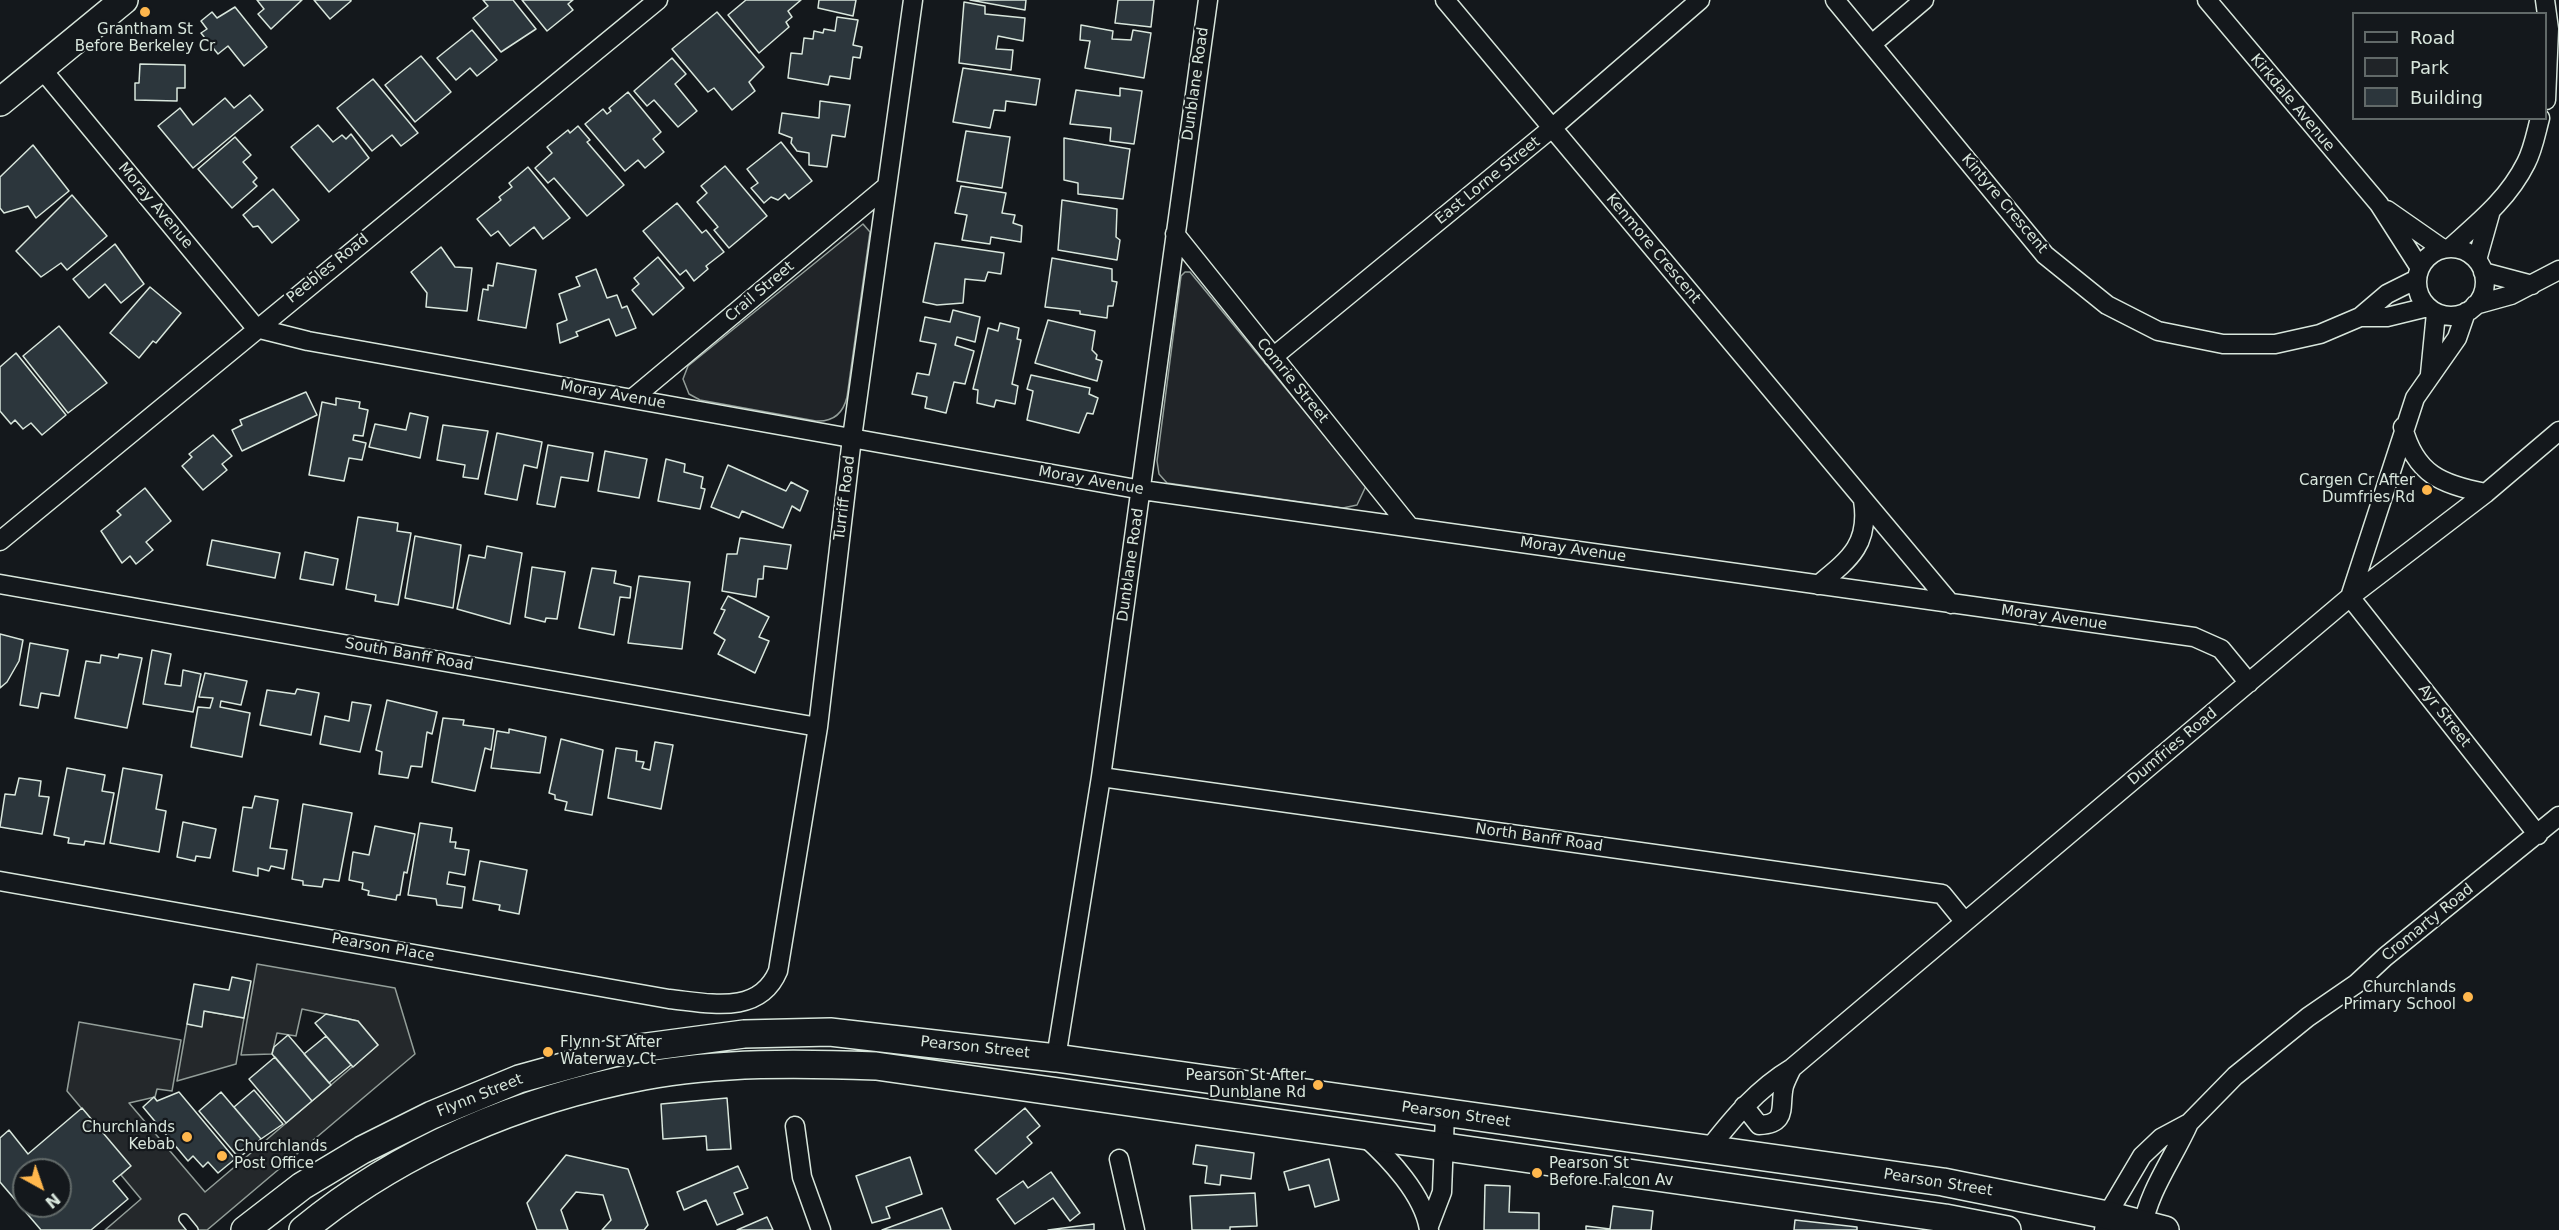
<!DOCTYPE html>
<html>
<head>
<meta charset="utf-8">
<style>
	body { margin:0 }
	#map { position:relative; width:2559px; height:1230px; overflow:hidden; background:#14181c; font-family:"DejaVu Sans",sans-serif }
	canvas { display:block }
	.legend { position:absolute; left:2352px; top:12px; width:195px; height:108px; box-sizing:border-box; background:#14181c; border:2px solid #626a69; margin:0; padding:8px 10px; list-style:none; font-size:18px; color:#d8e6dc }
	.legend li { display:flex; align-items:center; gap:12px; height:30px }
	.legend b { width:30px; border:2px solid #626a69 }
	.north { position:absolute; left:12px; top:1158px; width:60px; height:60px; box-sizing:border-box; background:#14181c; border:2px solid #626a69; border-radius:50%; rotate:140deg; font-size:16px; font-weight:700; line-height:24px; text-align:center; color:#d8e6dc }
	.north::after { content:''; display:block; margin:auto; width:21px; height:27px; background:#ffb74d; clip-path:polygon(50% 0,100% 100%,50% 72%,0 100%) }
</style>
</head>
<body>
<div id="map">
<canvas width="2559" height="1230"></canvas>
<ul class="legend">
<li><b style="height:8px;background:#14181c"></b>Road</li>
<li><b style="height:16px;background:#202428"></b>Park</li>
<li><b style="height:16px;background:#2c363c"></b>Building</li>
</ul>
<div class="north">N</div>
</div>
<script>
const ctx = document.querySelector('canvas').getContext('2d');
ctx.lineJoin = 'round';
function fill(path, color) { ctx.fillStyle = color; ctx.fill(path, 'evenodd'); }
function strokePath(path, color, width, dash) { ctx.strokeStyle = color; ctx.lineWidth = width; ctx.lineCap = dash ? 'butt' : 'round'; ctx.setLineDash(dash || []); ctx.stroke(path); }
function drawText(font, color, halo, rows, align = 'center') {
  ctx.font = font + ' "DejaVu Sans",sans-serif'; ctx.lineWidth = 4.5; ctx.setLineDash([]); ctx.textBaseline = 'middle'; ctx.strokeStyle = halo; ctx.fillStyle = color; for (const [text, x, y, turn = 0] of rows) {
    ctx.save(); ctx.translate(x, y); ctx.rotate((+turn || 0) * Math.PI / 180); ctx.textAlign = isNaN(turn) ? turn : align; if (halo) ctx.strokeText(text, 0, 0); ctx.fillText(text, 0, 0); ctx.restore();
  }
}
const green = new Path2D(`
	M863,224L870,232L847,397C843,414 833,422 816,421L700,400L689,394L683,379L688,366Z
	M1185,272H1190L1366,486L1357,505L1343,508L1167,483L1159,474L1157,461L1181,276Z`);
const parking = new Path2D(`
	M257,964L395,988L415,1054L207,1230H105L141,1199L121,1175L130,1166L67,1091L79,1022L181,1040L172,1091L157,1089L155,1097L129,1103L205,1192L378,1045L358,1021L302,1009L296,1036L277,1033L272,1054L241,1055Z
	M204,1011L244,1018L236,1064L177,1081L187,1024L201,1026Z`);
const building = new Path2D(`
	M257,0H302L271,29L258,14L264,9Z
	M314,0H351V1L330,19Z
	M483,0H513L536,29L501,52L473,18L488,6Z
	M522,0H573L568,4L573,10L547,31Z
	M746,0H801L788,11L792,17L786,22L789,27L759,53L728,15Z
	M819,0H856L853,16L818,8Z
	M970,0H1026L1025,10Z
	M1118,0H1154L1151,27L1115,23Z
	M964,2L985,6V14L1025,18L1023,41L998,36L996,49L1013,50L1011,70L959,63Z
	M235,7L267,47L244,66L228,46L218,54L201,33L207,29L201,21L212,12L217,18Z
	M717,12L764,67L749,82L755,91L732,110L714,88L708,92L672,49Z
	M837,17L858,20L853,45L862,47L860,58L853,57L850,79L830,76L828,85L788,78L791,53L802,54L804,38L813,39L814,31L823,33L824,29L835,31Z
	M1081,25L1113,31L1112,39L1131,40L1133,30L1151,33L1144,78L1085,68L1090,41L1080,40Z
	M472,30L497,60L477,76L470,68L456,80L437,58Z
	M421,56L451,92L415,122L385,85Z
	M672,58L686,74L675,84L697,111L678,127L654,100L647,106L634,91Z
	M140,64L185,65V88H177V101L135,100V83H139Z
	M963,68L1040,79L1036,105L1006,101L1005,111L994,110L990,128L953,122Z
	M373,79L418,133L401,146L392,135L372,151L337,108Z
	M1120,88L1142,91L1134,144L1110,141L1111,128L1070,124L1076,90L1120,96Z
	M628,92L661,132L653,139L664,152L645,168L638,160L625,171L585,124L603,109L607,114L611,111L609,108Z
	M250,95L263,110L193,168L158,126L180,108L193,125L225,98L234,108Z
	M820,101L850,105L845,137L832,135L827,167L809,165V153L797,151L791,143L792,138L779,133L782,113L819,118Z
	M318,125L333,142L342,135L346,139L351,134L369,158L329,192L291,147Z
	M578,126L590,140L587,142L624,185L587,216L554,178L548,183L535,168L552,153L547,147L568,130L570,133Z
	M966,131L1010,137L1002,188L957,181Z
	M235,137L251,155L243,162L257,178L253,182L257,186L232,208L198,169Z
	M1064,138L1130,149L1123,199L1078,194V183L1064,180Z
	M781,142L812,181L789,199L785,194L778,200L771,197L764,203L751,188L758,183L747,169Z
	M33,145L69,191L36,218L28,206L4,213L0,208V177Z
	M725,166L767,216L729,248L714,230L718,227L697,202L707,193L701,186Z
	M528,167L570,218L543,239L534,227L510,246L498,231L491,236L477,219L501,200L499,197L512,187L509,183Z
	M961,186L1006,193L1002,213L1015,215L1013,223L1022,226L1021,242L991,237L990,244L962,240L967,215L955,213Z
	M273,189L299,220L272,243L258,226L253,227L243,215Z
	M72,195L107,236L67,270L61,263L41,277L16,251Z
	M1062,200L1117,209L1116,237L1120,240L1117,260L1058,250Z
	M677,203L702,233L706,230L724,252L706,266L708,269L694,281L686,270L680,275L643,231Z
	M935,243L1004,253L1001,274L988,272L985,281L965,279L963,303L937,305L923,302Z
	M115,244L144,284L121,303L105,284L89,298L73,279Z
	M441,247L455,267L472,268L467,311L426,307L427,293L411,272Z
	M658,257L684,288L653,315L632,290L639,284L634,278Z
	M1052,258L1112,269V281L1117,282L1113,306H1108L1107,318L1080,314V311L1045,307Z
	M497,263L536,270L526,328L478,320L483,289L488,290V285L493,286Z
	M596,269L607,298L617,295L622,308L627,306L636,328L616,336L609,319L576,332L578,336L560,343L557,324L567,320L559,294L580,286L576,277Z
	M150,287L181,313L156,343L153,341L139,358L110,333Z
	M953,310L980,317L975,342L957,337L955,345L974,351L965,384L954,382L946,413L925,408L927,397L912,394L917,373L929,375L936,344L920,341L925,317L950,322Z
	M1048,320L1095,331L1092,350L1097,355L1096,359L1102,361L1097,381L1035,363Z
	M1000,323L1019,328L1017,339L1021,340L1012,384L1018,386L1015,404L996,400L994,407L977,403L978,390L973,389L988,328L998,331Z
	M59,326L107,383L68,413L23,356Z
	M16,353L66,415L42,435L31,423L23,429L15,420L11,424L0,411V367Z
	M1031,375L1090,388L1089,394L1098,398L1093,414L1087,413L1079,433L1027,420L1033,391L1027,389Z
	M306,392L317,415L242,451L232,430L242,425L240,420Z
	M336,398L360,402L359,408L368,410L363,436L354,435L353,440L366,443L362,460L349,458L344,481L309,475L322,402L336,405Z
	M410,413L428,417L420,458L369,447L375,424L406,430Z
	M443,425L488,431L478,479L463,477L465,465L437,460Z
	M497,433L542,442L537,468L524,465L517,500L485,494Z
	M213,435L232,456L222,464L227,470L203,490L182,466L192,457L189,454Z
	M548,445L593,453L588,481L561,477L555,507L537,504Z
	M605,451L647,459L639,498L598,491Z
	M666,459L685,464L684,472L703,477L701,488L705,489L700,509L658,501Z
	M728,465L786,491L791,482L808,491L800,511L792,506L783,528L742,511L739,518L711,507Z
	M145,488L171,521L146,542L153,550L136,564L130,556L122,563L101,531L121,515L117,511Z
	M358,517L398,523L397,531L411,533L398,605L375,601L376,595L346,589Z
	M415,536L461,545L453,608L405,598Z
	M740,538L791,545L787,569L764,566L763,579H758L756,597L722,591L727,554H737Z
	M212,540L280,553L275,578L207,565Z
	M487,546L522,553L510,624L457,609L469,555L485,558Z
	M305,552L338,559L333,585L300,579Z
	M532,567L565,572L557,619L546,618L545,622L525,617Z
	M592,568L616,571L614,583L631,587L630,598L620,597L614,635L579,628Z
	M639,576L690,582L682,649L628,643Z
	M728,596L769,617L759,637L769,641L755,673L718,654L725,640L714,633L725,610L721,609Z
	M0,634L23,640L19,661L7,682L0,688Z
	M30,643L68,650L59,696L41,693L38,708L20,705Z
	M152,650L171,654L165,684L181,686L183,670L201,674L193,712L143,704Z
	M119,654L142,658L127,728L75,718L86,661L100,663L101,655L118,658Z
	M205,673L247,681L241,705L221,701L220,707L250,713L242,757L191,747L198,707L210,708L213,698L199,697Z
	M297,689L319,693L311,735L260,725L267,690L295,694Z
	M387,700L437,712L432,734L427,732L422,767L411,766L408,778L379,774L382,752L376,750Z
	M352,702L371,705L360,752L320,744L325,716L349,721Z
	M443,718L464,720L463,725L494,729L491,750L485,748L475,791L432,782Z
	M509,729L546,737L540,773L491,768L497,731L509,733Z
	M561,739L603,750L592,815L565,810L567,802L555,799V795L549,793Z
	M655,742L673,745L661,809L608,798L616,748L637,751L636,761L644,762L642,768L650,770Z
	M67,768L105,775L102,791L114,793L104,844L85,841L84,845L68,843L69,838L54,835Z
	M123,768L162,775L156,809L166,811L159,852L110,843Z
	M19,778L41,781L39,796L49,797L42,834L0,827L5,794L15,795Z
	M255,796L278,800L270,848L287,850L284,869L271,866L269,871L258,868V876L233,871L243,807L252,808Z
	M303,804L352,813L339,881L324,879L322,887L303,885V881L292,879Z
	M183,822L216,829L210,858L196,856L195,861L177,857Z
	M420,823L452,828L450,842H456L455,848L469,850L465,875L449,872L447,884L465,887L462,908L437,905L436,899L408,895Z
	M375,826L415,834L407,873L404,872L400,895H397L396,900L368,895L369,891L362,889L363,883L349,880L353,852L369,855Z
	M480,861L527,870L519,914L499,910L500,905L473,900Z
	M232,977L251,981L244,1018L204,1011L202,1027L187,1024L194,984L229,990Z
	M326,1014L358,1021L378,1045L353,1067L315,1023Z
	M288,1035L331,1085L312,1101L272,1054L274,1047Z
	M326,1036L351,1065L329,1083L304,1054Z
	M275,1057L312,1101L286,1123L249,1079Z
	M254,1090L283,1124L261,1139L234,1107Z
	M179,1092L235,1159L218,1173L208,1162L203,1167L193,1156L188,1161L143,1107L154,1097L157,1101Z
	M221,1092L261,1139L239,1158L199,1111Z
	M727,1098L731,1149L707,1150L706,1136L663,1139L661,1104Z
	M82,1108L131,1166L113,1181L128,1199L91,1230H41L0,1182V1138L9,1130L28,1154ZM24,1170H60V1206H24Z
	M1025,1108L1040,1126L1027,1137L1032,1143L996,1174L975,1150Z
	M1196,1145L1254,1153L1251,1179L1221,1175L1220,1185L1205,1183L1207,1166L1193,1164Z
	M566,1155L628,1169L648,1225L644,1230H602L611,1220L603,1195L576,1192L561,1210L568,1230H537L527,1203Z
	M910,1157L922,1194L886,1207L890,1218L872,1223L856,1176Z
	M1329,1159L1339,1200L1315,1207L1309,1185L1289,1190L1284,1172Z
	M738,1166L748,1188L734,1193L743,1214L717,1225L706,1200L684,1210L677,1192Z
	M1051,1172L1080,1213L1070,1221L1053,1198L1015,1224L997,1199L1023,1181L1028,1188Z
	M1485,1185L1510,1186L1509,1212L1539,1213V1230H1484Z
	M1255,1193L1257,1226L1230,1227V1230H1192L1190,1196Z
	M1613,1206L1653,1211L1651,1230H1586V1226L1610,1229Z
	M942,1208L951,1230H882Z
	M767,1217L773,1230H737Z
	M1795,1220L1857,1227V1230H1794Z
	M1094,1224V1230H1048Z`);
const service = new Path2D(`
	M184,1219L193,1230`);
const minor = new Path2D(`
	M1445,0L1951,604
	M1835,0L2045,255L2107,305L2158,331L2223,344H2275L2320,334L2360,317L2387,294L2417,279
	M2207,0L2379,204L2420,268
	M2545,0L2549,29L2546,100
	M1872,44L1924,0
	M41,68L256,328L308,341L1142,490L2194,637L2221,649L2249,683
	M2387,210L2443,249
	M1175,234L1409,526
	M2450,248C2479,222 2508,199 2526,163C2533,150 2536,133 2540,118
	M2417 282a34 34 0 1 1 68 0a34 34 0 1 1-68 0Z
	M2477,260L2490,214
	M2483,272L2532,285
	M2475,305L2511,295L2559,270
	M2466,312L2457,338L2415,398L2350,597L2538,835
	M2360,317H2387L2428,307
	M1273,357L1552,128L1700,0
	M2430,374L2436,313
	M633,398L887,186
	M2403,427C2415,474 2442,485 2486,493
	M0,541L658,0
	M0,584L818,727
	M1818,585C1850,559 1870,544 1863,500
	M1101,777L1942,894L1964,921
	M0,881L669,999C709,1003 759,1016 778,971L818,727L852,438L913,0
	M1056,1058L1101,777L1208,0
	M1744,1106L1759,1125C1789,1124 1779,1106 1784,1086C1786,1080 1789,1074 1792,1068
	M795,1126L802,1177L821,1230
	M1364,1136C1389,1158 1424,1195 1429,1230
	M1708,1150C1733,1118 1757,1089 1792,1068L2350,597L2486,493L2559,431
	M1119,1159L1135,1230
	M1429,1226L1442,1192L1445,1114
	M2104,1230L2107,1215L2142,1156L2161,1138L2189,1123L2235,1076L2308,1017L2356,984L2385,957L2559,816
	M2142,1230C2148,1191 2173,1159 2189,1123`);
const primary = new Path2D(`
	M0,102L124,0
	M245,1230L302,1186L362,1150L432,1115L519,1079L624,1050L744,1034L830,1032L1056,1058L1943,1182L2107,1215L2165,1230
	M303,1230C400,1150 521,1099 644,1076C720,1062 800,1063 876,1066L1945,1218L2007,1230`);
const markers = [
	[145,12,6,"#ffb74d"],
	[2427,490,6,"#ffb74d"],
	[2468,997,6,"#ffb74d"],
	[548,1052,6,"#ffb74d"],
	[1318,1085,6,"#ffb74d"],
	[187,1137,6,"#ffb74d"],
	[222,1156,6,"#ffb74d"],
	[1537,1173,6,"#ffb74d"]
];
const poiNames = [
	["Grantham St",145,30,"center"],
	["Before Berkeley Cr",145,47,"center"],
	["Cargen Cr After",2415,481],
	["Dumfries Rd",2415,498],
	["Churchlands",2456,988],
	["Primary School",2456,1005],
	["Flynn St After",560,1043,"left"],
	["Waterway Ct",560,1060,"left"],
	["Pearson St After",1306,1076],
	["Dunblane Rd",1306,1093],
	["Churchlands",175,1128],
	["Kebab",175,1145],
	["Churchlands",234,1147,"left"],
	["Post Office",234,1164,"left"],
	["Pearson St",1549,1164,"left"],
	["Before Falcon Av",1549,1181,"left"]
];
const streetNames = [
	["Dunblane Road",1196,84,-82],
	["Kirkdale Avenue",2292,103,50],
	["East Lorne Street",1488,181,-39],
	["Kintyre Crescent",2004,204,50],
	["Moray Avenue",155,206,50],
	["Kenmore Crescent",1653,249,50],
	["Peebles Road",328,269,-39],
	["Crail Street",760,292,-40],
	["Comrie Street",1292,381,51],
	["Moray Avenue",613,395,10],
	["Moray Avenue",1091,481,10],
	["Turriff Road",845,498,-83],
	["Moray Avenue",1573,550,8],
	["Dunblane Road",1131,565,-82],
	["Moray Avenue",2054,618,8],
	["South Banff Road",409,655,10],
	["Ayr Street",2444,716,52],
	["Dumfries Road",2173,747,-40],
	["North Banff Road",1539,838,8],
	["Cromarty Road",2428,923,-39],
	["Pearson Place",383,948,10],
	["Pearson Street",975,1048,6],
	["Flynn Street",480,1096,-22],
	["Pearson Street",1456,1115,8],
	["Pearson Street",1938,1183,9]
];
fill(green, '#202428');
strokePath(green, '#939e99', 1.5);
fill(parking, '#24282b');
strokePath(parking, '#939e99', 1.5);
fill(building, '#2c363c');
strokePath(building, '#d8e6dc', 1.5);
strokePath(service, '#d8e6dc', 12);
strokePath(minor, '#d8e6dc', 21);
strokePath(primary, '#d8e6dc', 30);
strokePath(service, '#14181c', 9);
strokePath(minor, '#14181c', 18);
strokePath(primary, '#14181c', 27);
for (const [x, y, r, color] of markers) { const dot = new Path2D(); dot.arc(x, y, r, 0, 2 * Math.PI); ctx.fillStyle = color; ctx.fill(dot); strokePath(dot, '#14181c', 2); }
drawText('15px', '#d8e6dc', '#14181c', poiNames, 'right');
drawText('15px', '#d8e6dc', '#14181c', streetNames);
</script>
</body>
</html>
